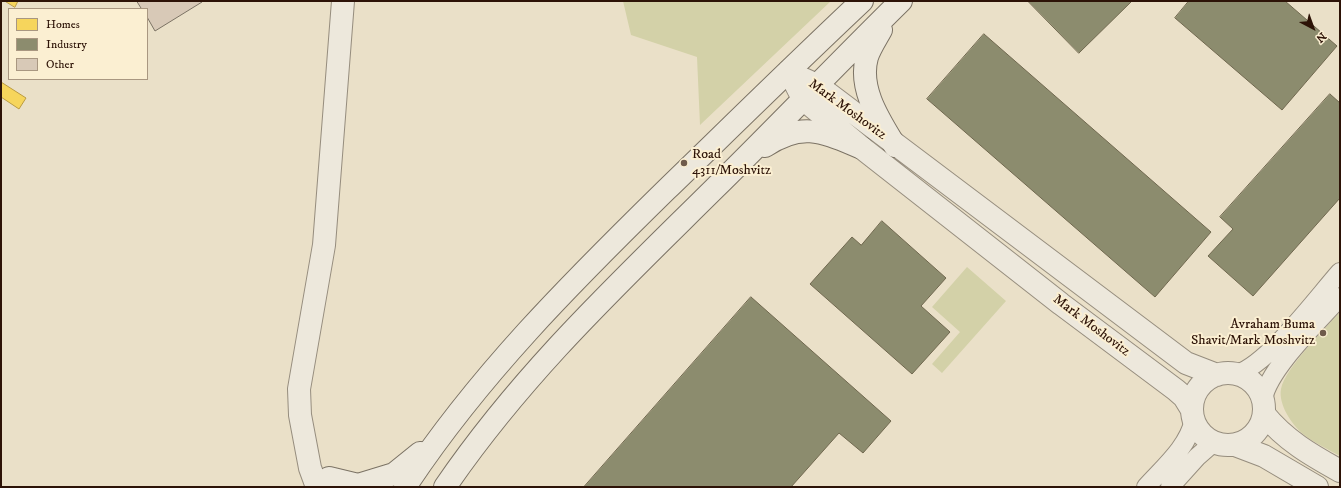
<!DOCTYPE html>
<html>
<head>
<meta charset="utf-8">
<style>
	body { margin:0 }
	#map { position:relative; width:1341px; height:488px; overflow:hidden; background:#eae0c8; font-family:"IM FELL DW Pica",serif }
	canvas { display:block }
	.frame { position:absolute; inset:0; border:2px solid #2d1307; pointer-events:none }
	.legend { position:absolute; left:8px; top:8px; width:140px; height:72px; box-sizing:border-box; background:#fbefd2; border:1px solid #a99781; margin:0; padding:5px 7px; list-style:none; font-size:12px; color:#2d1307 }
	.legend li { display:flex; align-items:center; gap:8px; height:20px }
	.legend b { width:20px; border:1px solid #a99781 }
	.north { position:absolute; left:1293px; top:8px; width:40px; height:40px; -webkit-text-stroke:3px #fbefd2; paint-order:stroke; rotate:139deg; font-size:11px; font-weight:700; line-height:16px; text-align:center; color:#2d1307 }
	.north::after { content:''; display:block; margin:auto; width:14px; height:18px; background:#2d1307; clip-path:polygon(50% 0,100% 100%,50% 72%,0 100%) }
</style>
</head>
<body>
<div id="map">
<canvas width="1341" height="488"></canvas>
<div class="frame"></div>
<ul class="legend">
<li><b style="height:11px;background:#f6d55c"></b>Homes</li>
<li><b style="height:11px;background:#8c8c6e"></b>Industry</li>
<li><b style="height:11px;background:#d8c9b7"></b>Other</li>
</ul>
<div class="north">N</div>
</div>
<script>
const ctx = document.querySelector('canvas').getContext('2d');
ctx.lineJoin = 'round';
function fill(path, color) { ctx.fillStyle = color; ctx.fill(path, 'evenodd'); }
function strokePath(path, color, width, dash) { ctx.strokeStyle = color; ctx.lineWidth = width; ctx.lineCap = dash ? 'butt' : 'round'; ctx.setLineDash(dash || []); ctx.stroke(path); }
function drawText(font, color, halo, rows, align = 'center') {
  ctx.font = font + ' "IM FELL DW Pica",serif'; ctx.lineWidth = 4; ctx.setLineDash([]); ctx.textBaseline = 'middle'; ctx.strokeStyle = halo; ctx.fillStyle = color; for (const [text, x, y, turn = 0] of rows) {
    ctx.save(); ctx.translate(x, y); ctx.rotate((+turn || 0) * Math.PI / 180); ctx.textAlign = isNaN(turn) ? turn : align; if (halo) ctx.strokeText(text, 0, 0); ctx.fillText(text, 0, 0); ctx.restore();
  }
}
const green = new Path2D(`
	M623,1H831L700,125L697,57L631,35Z
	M967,267L1006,301L942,373L932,364L960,332L932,307Z
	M1340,312V456C1328,449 1314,443 1303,434C1292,425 1278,404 1281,389C1285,368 1325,329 1340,312Z`);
const homes = new Path2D(`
	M5,1H18L15,7Z
	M1,82L26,98L19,109L1,97Z`);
const industry = new Path2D(`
	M1028,1H1132L1079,53Z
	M1189,1H1285L1337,46L1282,110L1175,18Z
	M984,34L1211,232L1155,297L927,99Z
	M1330,94L1340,103V198L1253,296L1208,256L1233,229L1220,217Z
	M882,221L946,278L921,306L950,332L912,374L810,284L852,237L861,245Z
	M751,297L891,421L863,453L839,433L791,487H584Z`);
const building = new Path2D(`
	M137,1H201L202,2L155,31L147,17V9H142Z`);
const minor = new Path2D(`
	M1237,374C1269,363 1316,299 1340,272
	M1263,399C1269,368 1318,322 1340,297
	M1146,487C1164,467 1188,447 1194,420
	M1170,487L1197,457L1213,443`);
const tertiary = new Path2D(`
	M789,71L803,99L862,148L1061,304L1176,390L1184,397L1192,410
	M799,77L817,85L1186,363L1217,375
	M1192 409a36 36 0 1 1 72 0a36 36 0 1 1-72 0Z
	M1264,414C1285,440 1311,455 1340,471
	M1235,445L1264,456L1317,487
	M317,487L310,468L300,415L299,389L324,245L343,1`);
const secondary = new Path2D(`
	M881,30C876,39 870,48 867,57C858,89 880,121 895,146
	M765,146C803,121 823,132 862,148
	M329,478L358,485L394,474L420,453
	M405,487C478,376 571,283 666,190C731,127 796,63 862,1
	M445,487C523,373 617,285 714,189C777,127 838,63 901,1`);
const markers = [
	[684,163,4,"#6f5b4b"],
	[1323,333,4,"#6f5b4b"]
];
const streetNames = [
	["Mark Moshovitz",847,110,36],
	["Mark Moshovitz",1091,326,37]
];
const poiNames = [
	["Road",692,155],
	["4311/Moshvitz",692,171],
	["Avraham Buma",1315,325,"right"],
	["Shavit/Mark Moshvitz",1315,341,"right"]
];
fill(green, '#d3d1a8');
fill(homes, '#f6d55c');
strokePath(homes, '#ba9b42', 1);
fill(industry, '#8c8c6e');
strokePath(industry, '#70684f', 1);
fill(building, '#d8c9b7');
strokePath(building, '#7b7264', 1);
strokePath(minor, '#968d7e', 20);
strokePath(tertiary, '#968d7e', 24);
strokePath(secondary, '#7b7264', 24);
strokePath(minor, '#ede8dc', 18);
strokePath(tertiary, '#ede8dc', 22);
strokePath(secondary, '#ede8dc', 22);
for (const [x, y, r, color] of markers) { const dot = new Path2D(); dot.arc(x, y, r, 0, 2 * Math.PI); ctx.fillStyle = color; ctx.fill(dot); strokePath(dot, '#fbefd2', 1.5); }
drawText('14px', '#2d1307', '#fbefd2', streetNames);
drawText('14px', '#2d1307', '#fbefd2', poiNames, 'left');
</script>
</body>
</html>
